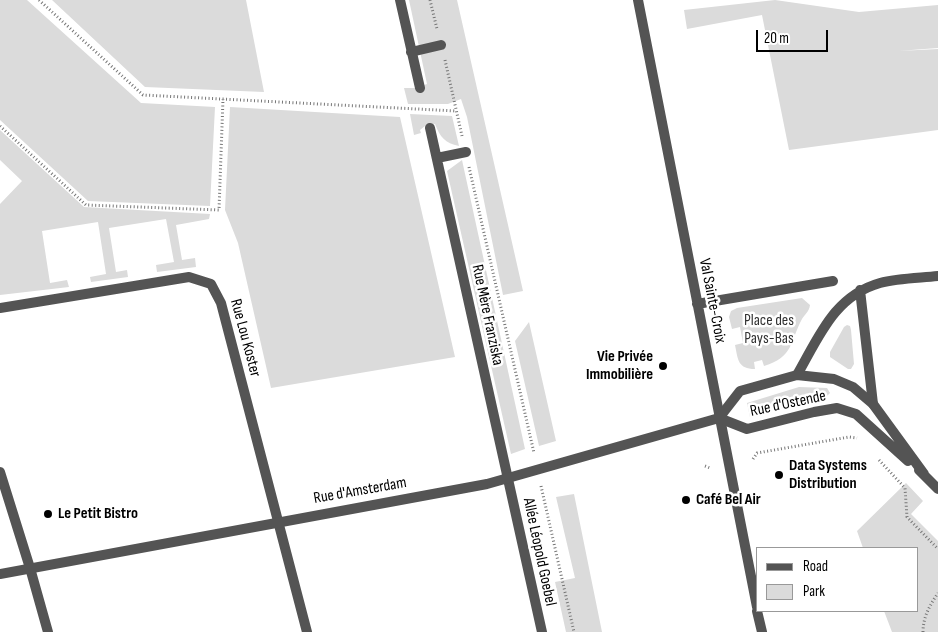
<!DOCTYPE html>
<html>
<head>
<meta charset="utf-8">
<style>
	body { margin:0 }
	#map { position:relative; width:938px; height:632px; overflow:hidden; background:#fff; font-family:"Sofia Sans Condensed",sans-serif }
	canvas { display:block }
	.legend { position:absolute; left:756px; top:547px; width:162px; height:65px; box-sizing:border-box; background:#fff; border:1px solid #999; margin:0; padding:6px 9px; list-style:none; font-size:15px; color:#000 }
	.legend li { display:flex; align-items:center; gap:10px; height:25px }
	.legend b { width:25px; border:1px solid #999 }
	.scale { position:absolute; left:756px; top:30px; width:72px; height:22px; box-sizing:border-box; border:2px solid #000; border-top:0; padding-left:6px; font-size:15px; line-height:18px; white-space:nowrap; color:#000; -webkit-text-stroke:4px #fff; paint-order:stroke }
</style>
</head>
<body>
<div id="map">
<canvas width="938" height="632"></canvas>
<ul class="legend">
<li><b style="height:6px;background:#545454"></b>Road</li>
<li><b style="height:14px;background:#dbdbdb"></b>Park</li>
</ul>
<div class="scale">20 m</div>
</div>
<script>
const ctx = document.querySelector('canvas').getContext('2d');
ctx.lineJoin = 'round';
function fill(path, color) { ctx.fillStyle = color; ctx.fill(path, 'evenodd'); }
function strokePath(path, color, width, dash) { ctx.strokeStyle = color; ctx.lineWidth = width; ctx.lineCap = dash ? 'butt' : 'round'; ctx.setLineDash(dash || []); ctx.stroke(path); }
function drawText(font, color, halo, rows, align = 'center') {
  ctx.font = font + ' "Sofia Sans Condensed",sans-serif'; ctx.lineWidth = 5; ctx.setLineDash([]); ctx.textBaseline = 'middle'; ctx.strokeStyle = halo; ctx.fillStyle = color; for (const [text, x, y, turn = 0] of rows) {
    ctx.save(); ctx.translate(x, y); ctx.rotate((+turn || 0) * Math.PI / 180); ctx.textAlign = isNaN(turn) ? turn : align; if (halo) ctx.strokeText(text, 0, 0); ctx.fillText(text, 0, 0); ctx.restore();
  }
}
const green = new Path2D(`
	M0,0H27L141,103L215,107L210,206L88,201L0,120Z
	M52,0H246L264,92L145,87Z
	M409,0H457L523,291L503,295L467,117L461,99L448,104H408L404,88H415L427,84Z
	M775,0L859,12L938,5V48L898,51L938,49V130L789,150L762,15L687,29L684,10Z
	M230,107L400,117L455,357L271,388L238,243L225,210Z
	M410,114L452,116L459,146C445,143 440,137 435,124L425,126L420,130L421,133L414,135Z
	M0,130L84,207L210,214L209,219L176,225L182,260L195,258L196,267L157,272L156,265L174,262L166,219L109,228L116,272L127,270L128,277L91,282L90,277L106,274L98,222L42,231L50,283L67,280L69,287L0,295V204L22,181L0,160Z
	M462,160L525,449L511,454L447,171Z
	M802,298L810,305C809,312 805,314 802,319C790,341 794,357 764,366L762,360L754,362L755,369C738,369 738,360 735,345L743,343L740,327L732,329L729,317L731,311L737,308Z
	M529,322L556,441L539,446L515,341Z
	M847,325L850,326L851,330L854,364L851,369H848L830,357V352L844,327Z
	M799,387L827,388L830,393L826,397L750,417L747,403Z
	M906,483L923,501L911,514L938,541V632H892L884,611H917V548H863L857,531Z
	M574,494L602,632H566L555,582L575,578L556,497Z`);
const path = new Path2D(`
	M39,0L143,95L456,111
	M430,0L437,29
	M445,60L462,136
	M0,126L86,205L219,210L223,99
	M469,167L534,453
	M753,459L757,453L849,437L857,438
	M879,460L905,488L907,517L938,549
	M705,466L710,468
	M541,486L574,632
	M923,632C923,617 930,605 938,593`);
const minor = new Path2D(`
	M400,0L420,88
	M638,0L757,607
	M411,52L441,45
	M430,128L542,632
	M437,158L466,152
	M860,290L873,404
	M697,304L833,281
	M0,308L189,277L211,284L221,303L307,632
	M797,375C819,337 834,296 880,283C898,278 919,278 938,276
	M0,472L30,568L48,632
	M757,611L762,632`);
const tertiary = new Path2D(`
	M719,418L740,391L797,375L834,379L853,387L873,404L924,474
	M719,418L747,429L814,412L837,408L856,414L908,461
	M919,470L938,489
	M0,574L487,484L719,418`);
const markers = [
	[663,366,5,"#000"],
	[779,475,5,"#000"],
	[686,500,5,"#000"],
	[48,514,5,"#000"]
];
const streetNames = [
	["Val Sainte-Croix",712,301,79],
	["Rue Mère Franziska",487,315,78],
	["Rue Lou Koster",245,338,75],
	["Rue d'Ostende",788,404,-12],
	["Rue d'Amsterdam",360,491,-10],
	["Allée Léopold Goebel",539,552,78]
];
const parkNames = [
	["Place des",769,321],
	["Pays-Bas",769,339]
];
const poiNames = [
	["Vie Privée",653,357,"right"],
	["Immobilière",653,375,"right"],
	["Data Systems",789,466],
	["Distribution",789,484],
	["Café Bel Air",696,500],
	["Le Petit Bistro",58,514]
];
fill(green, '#dbdbdb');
strokePath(path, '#767676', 3, [1, 2.5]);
strokePath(minor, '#545454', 10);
strokePath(tertiary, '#545454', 10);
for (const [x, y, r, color] of markers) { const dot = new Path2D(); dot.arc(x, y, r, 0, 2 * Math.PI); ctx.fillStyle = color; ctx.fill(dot); strokePath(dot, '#fff', 2); }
drawText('16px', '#000', '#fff', streetNames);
drawText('16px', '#323232', '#fff', parkNames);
drawText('bold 16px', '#000', '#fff', poiNames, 'left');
</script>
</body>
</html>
